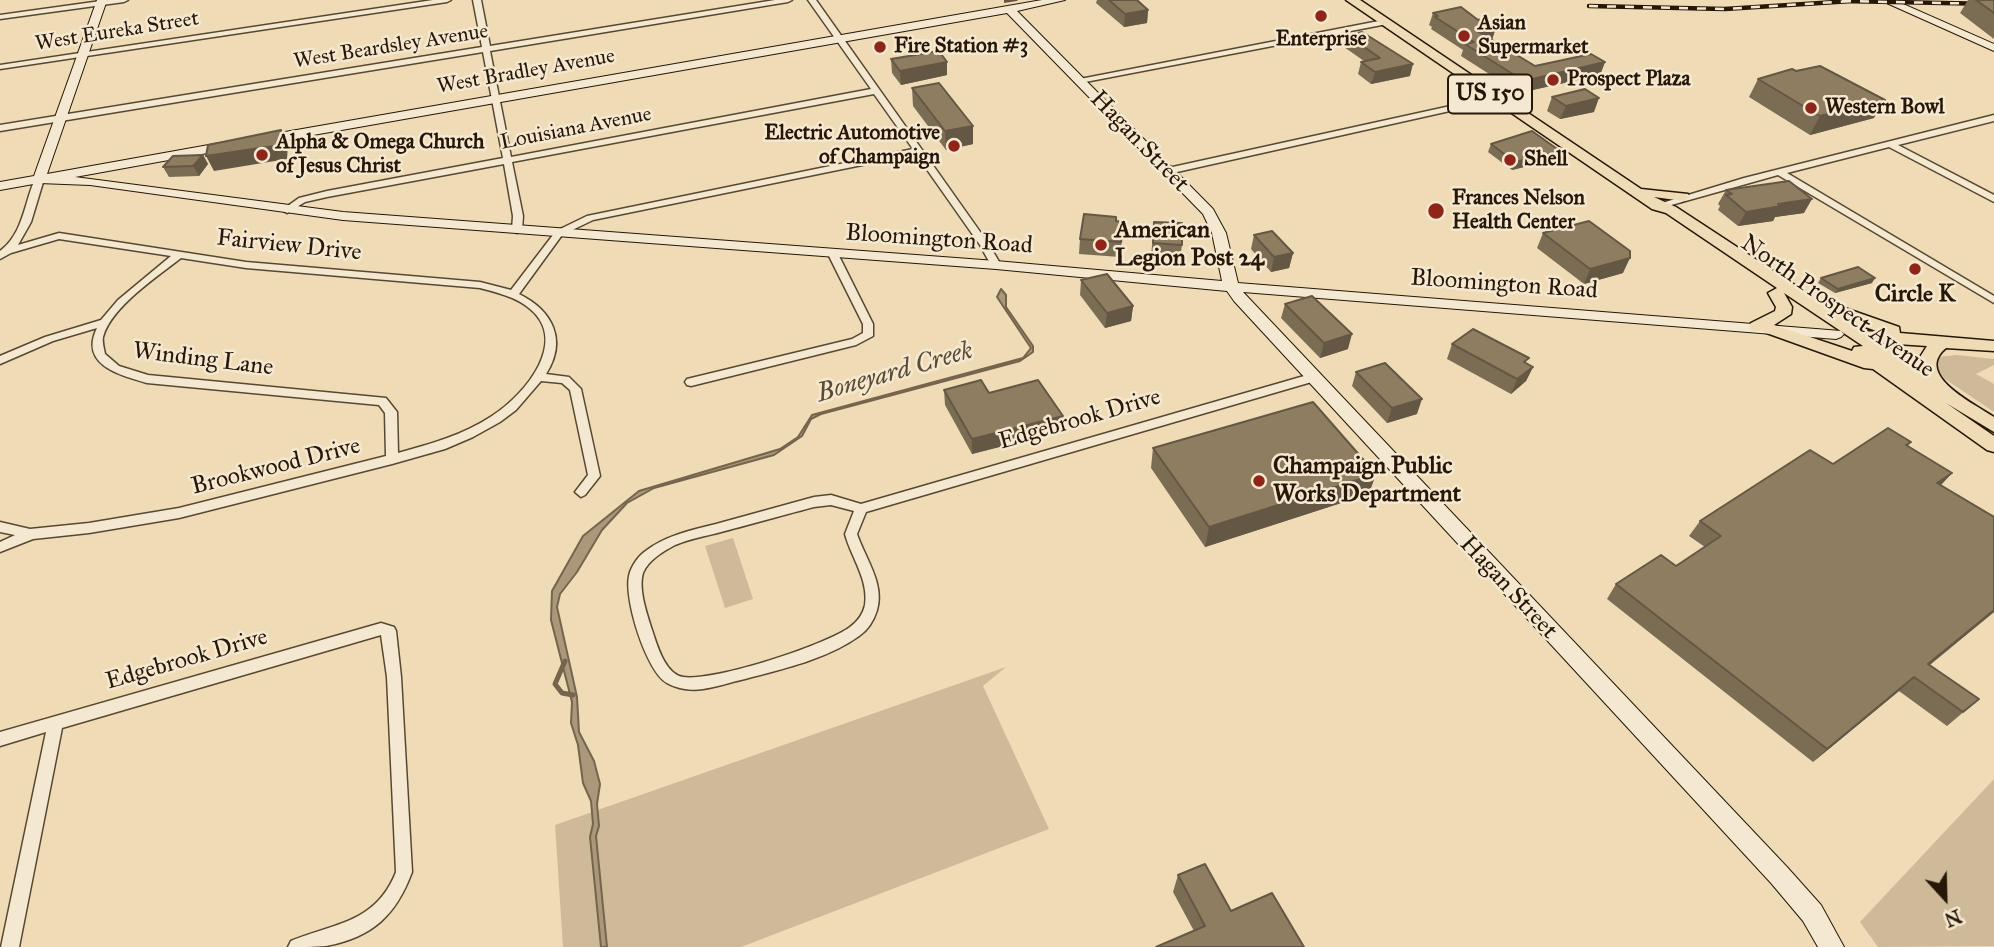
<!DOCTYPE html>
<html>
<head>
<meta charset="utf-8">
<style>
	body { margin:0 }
	#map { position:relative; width:1994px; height:947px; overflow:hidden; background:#f0dbb7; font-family:"IM FELL Great Primer",serif }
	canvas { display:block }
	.north { position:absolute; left:1910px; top:863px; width:70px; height:70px; -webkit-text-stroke:5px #f5e8d0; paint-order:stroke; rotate:158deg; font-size:19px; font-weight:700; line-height:28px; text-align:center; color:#261706 }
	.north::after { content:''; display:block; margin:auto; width:24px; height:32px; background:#261706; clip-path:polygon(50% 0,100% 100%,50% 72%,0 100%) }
</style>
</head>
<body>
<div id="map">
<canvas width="1994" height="947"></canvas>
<div class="north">N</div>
</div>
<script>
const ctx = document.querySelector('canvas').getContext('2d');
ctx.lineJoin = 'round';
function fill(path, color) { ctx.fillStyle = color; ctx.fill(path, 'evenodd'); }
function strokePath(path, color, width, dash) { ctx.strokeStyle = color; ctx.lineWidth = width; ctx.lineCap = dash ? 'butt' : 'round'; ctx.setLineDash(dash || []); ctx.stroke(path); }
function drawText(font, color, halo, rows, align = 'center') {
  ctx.font = font + ' "IM FELL Great Primer",serif'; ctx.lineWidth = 5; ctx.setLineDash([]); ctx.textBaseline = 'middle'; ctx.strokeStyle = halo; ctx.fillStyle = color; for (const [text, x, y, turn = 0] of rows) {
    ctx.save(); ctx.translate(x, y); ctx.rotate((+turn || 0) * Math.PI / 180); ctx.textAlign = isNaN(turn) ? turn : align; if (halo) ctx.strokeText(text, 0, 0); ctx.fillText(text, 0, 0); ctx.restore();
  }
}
const green = new Path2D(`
	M1957,355L1994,359V365L1976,374L1994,384V412L1945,379L1934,367L1937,357Z
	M733,538L753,599L725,608L705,546Z
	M1006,667L983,686L1049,829L741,947H563L555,825Z
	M1994,779V946L1878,947L1860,922Z`);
const water = new Path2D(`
	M1001,289L1006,295V307L1033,346V352L1020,361L821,414L811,419L802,436L774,455L654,488L627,503L602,530L577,572L560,594L557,607L577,697L579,732L594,761L600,784L597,804L599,826L596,836L607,947H601L590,837L593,824L591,801L583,783L578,745L571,723L572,702L551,620L552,591L583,536L639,491L780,449L798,437L812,415L1023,358L1031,348L997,297Z`);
const stream = new Path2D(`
	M565,661L555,684L562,693L573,695`);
const street = new Path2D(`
	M108,0H128L124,2L0,19V15Z
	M433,0H451L447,2L0,69V65Z
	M473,0H481L490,46L775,0H792L788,2L490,51L511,157L871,89L808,0H816L988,243L1001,265L996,268L992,267L980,245L916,154L593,220L562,235L519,294C552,310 568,340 546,374L569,377L581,389L600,476L585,495L581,497L575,492L588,475L570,390L562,383L541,381L516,410L500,422L473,437L445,449L392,464L179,518L89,533L33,539L0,552V542L15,535L0,532V522L30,529L89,523L179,508L386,456L385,413L379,405L147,383C120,375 79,365 97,328L53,341L0,364V356L45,337L101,320L118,300L171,256L59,239L11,253L0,259V251C24,233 24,202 36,177H42L44,179L31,222L18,245L59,233L246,262L480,282L511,290L556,231L587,216L913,149L874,94L512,162L523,216L522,230L517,233L512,230L513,216L504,164L327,197L305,202L287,213L282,210L299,198L327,191L503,158L483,52L0,131V125L482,47ZM181,258L246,268L480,288C495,292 512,296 525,305C573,338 526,394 492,416C463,435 431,444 398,453L397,412L386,398L148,375L119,366L105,354C104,348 102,342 103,337C111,307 158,276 181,258Z
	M1384,20L1388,22L1387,24L1080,83L1076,81L1080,79Z
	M1496,96L1500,98L1499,100L1168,174L1163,171L1168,168Z
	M1994,115V121L1898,145L1994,195V202L1889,147L1787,173L1994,296V303L1778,175L1657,209L1652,206L1744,178Z
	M833,251L838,254L873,324V336L856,345L691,386L687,385L685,382L687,379L852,339L863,333V324L828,254Z
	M1311,374L1317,378L1315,381L866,512L857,534C865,558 885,584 877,610C874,620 868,630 859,636C827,659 783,669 745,679C731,682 717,687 703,689C692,691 677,689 667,683C646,671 624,599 629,576C631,566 639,555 647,550C667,535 692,530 716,524C749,515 781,506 814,497L831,495L861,504ZM831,505L854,511L845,534C851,557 869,580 865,605C863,614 858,621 850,627C826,645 713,682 683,677C665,674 657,645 652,630C647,614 638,589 643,573C648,560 664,551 675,545C689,539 706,536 721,532C752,524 783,515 814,507Z
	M381,623L394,627L396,631L401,677L412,872C396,915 373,937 326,946C315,947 301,947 288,947L291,941C335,923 376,923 396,872L387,677L381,635L62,728L19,947H1L46,732L0,746V732Z`);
const secondary = new Path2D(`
	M97,0H107L47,174L231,141L237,145L235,148L75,177L343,212L996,261L1222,281L1212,233L1203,214L1007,13L262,144L256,140L262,136L1042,0H1065L1017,11L1213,209L1226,233L1238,283L1841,331L1844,334L1841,337L1836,339L1243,292L1787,867L1821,905L1844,947H1818L1803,921L1771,883L1234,301L1227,291L996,269L343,220L90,185L39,183L0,190V182L34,176Z
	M1880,0H1894L1994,44V51Z`);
const primary = new Path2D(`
	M1346,0H1360L1641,189L1688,194L1690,197L1683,201L1654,197L1676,207L1830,308L1842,307L1899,327L1900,333L1994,341V351L1946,348C1913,375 1975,404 1994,417V432L1946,403L1994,436V452L1987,450L1873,369L1864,368L1761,331H1751L1749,327L1751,323L1775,311L1776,307L1768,293L1777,288L1666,213L1652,209ZM1784,293L1863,346L1854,347L1852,351L1774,325L1791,314L1792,307ZM1849,321L1879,332L1863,331ZM1882,343L1927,346L1920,357L1919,367Z`);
const rail = new Path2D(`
	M1842,1L1994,4
	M1589,6L1725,9L1852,1`);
const wall = new Path2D(`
	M1097,0H1137L1148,10L1147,23L1124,27L1096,3Z
	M1968,0H1994V39L1960,13Z
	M1433,13L1478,20L1496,27L1492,40L1535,66L1605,62L1600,75L1519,93L1461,56L1463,50L1431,29L1432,27L1429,25Z
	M1347,35L1410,76L1371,84L1358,74L1361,62L1364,61L1344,47Z
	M891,59L947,62V75L901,85L892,73Z
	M1758,79L1874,118L1810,135L1749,97Z
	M912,88L973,144L946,150L913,106Z
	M1552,97L1594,112L1560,119L1547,111Z
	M1491,144L1556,159L1512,170L1488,152Z
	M203,155L208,164L199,176L169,177L163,167Z
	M1726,190L1804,213L1775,217L1773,221L1738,226L1718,210L1720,206L1718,204Z
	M1116,221L1124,222L1120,257L1079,254L1080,239Z
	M1154,222L1182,245L1180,259L1151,257Z
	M1543,233L1623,273L1584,284L1537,248Z
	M1254,235L1293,253L1289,268L1271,272L1251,249Z
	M1821,278L1872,283L1835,293L1818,283Z
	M1081,280L1133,306L1131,321L1105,328L1080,295Z
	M1285,304L1348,349L1320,358L1281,318Z
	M1452,344L1527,363L1533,367L1526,381L1511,394L1447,359Z
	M1356,372L1417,414L1387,423L1352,386Z
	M944,390L1062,431L972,454L945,405Z
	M1911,442L1908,446L1952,473L1941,485L1994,517V612L1930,665L1979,699L1947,726L1899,691L1813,762L1607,599L1616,584L1676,566L1705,547L1689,536L1700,521L1833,464Z
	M1153,448L1369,494L1205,547L1151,468Z
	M1178,875L1231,911L1272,893L1194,931L1173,892Z`);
const shadedWall = new Path2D(`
	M1004,0H1018L1017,1L1004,3Z
	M1148,10L1147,23L1124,27L1125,14Z
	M1496,27L1492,40L1477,31Z
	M947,62V75L901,85L900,71Z
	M1605,62L1600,75L1519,93L1524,81Z
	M1413,64L1410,76L1371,84L1375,72Z
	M1599,98L1594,112L1560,119L1566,106Z
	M1885,100L1874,118L1810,135L1820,116Z
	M973,126V144L946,150L945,131Z
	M281,130L288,144L287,159L214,171L206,156Z
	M1560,151L1556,159L1512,170L1515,162Z
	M203,155L208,164L199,176L193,166Z
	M1812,199L1804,213L1775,217L1773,221L1738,226L1746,212L1778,204Z
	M1293,253L1289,268L1271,272L1274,257Z
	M1630,258L1623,273L1584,284L1590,269Z
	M1875,278L1872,283L1835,293L1838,289Z
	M1133,306L1131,321L1105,328L1107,313Z
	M1352,334L1348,349L1320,358L1324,343Z
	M1533,367L1526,381L1511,394L1517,379Z
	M1422,399L1417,414L1387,423L1392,408Z
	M1063,416L1062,431L972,454V439Z
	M1952,473L1939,487L1937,483Z
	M1376,474L1369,494L1205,547L1209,527Z
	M1994,610V612L1913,678L1928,664Z
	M1914,677L1899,691L1813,762L1827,749Z`);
const building = new Path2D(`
	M1109,0H1137L1148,10L1125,14Z
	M1976,0H1994V13Z
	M1461,7L1478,20L1482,19L1496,27L1477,31L1535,66L1591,54L1605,62L1524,81L1465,44L1474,42L1435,17L1438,16L1433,13Z
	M1362,32L1413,64L1375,72L1361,62L1380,58L1347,35Z
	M939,51L947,62L900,71L891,59Z
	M1820,66L1885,100L1820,116L1758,79L1792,69L1796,71Z
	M939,83L973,126L945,131L912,88Z
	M1585,89L1599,98L1566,106L1552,97Z
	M281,130L280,145L206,156L208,145Z
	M1532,131L1560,151L1515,162L1491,144Z
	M203,155L193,166L163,167L173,156Z
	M1789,181L1812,199L1778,204L1781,206L1746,212L1726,195L1732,194L1726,190Z
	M1084,214L1116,217V221L1124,222L1121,242L1080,239Z
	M1589,221L1630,251V258L1590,269L1543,233Z
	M1154,222L1182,223V245L1153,243Z
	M1272,231L1293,253L1274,257L1254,235Z
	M1858,267L1875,278L1838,289L1821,278Z
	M1107,274L1133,306L1107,313L1081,280Z
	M1312,296L1352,334L1324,343L1285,304Z
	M1473,329L1529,358L1524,362L1533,367L1517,379L1452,344Z
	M1385,363L1422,399L1392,408L1356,372Z
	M981,380L989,393L1038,380L1063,416L972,439L944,390Z
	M1313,402L1376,474L1209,527L1153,448Z
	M1888,428L1911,442L1906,445L1952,473L1937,483L1994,517V610L1928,664L1979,699L1963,712L1914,677L1827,749L1616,584L1661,555L1676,566L1721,536L1700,521L1810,450L1833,464Z
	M1205,864L1231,911L1272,893L1304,947H1156L1205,926L1178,875Z`);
const markers = [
	[1321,16,7,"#8f2418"],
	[1464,36,7,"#8f2418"],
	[880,47,7,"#8f2418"],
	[1553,80,7,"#8f2418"],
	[1811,108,7,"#8f2418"],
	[954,146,7,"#8f2418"],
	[262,155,7,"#8f2418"],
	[1510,160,7,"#8f2418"],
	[1436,211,9,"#8f2418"],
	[1101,245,7,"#8f2418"],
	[1915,269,7,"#8f2418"],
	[1259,481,7,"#8f2418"]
];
const farPoinames = [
	["Asian",1478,24],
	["Supermarket",1478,48],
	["Enterprise",1321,40,"center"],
	["Fire Station #3",894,47],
	["Prospect Plaza",1567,80],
	["Western Bowl",1825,108],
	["Electric Automotive",940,134,"right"],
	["of Champaign",940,158,"right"],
	["Alpha & Omega Church",276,143],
	["of Jesus Christ",276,167],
	["Shell",1524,160],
	["Frances Nelson",1452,199],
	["Health Center",1452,223]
];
const farStreetnames = [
	["West Eureka Street",117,32,-9],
	["West Beardsley Avenue",391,47,-9],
	["West Bradley Avenue",526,72,-10],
	["Louisiana Avenue",576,129,-11]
];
const shields = [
	[1490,94,84]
];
const shieldNames = [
	["US 150",1490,94]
];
const streetNames = [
	["Hagan Street",1139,142,46],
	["Bloomington Road",939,240,4],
	["Fairview Drive",289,246,6],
	["Bloomington Road",1504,285,4],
	["North Prospect Avenue",1837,307,35],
	["Winding Lane",203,360,7],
	["Edgebrook Drive",1080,420,-16],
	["Brookwood Drive",276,467,-14],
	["Hagan Street",1508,588,47],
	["Edgebrook Drive",187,660,-16]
];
const poiNames = [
	["American",1115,231],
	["Legion Post 24",1115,259],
	["Circle K",1915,295,"center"],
	["Champaign Public",1273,467],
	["Works Department",1273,495]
];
const waterNames = [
	["Boneyard Creek",895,373,-16]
];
fill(green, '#ceba99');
fill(water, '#ab987b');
strokePath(water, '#76644c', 2);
strokePath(stream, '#76644c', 5);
strokePath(street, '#584832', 3);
strokePath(secondary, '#261706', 2);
strokePath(primary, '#261706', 3);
fill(street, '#f5e8d0');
fill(secondary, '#f5e8d0');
fill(primary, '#f0dbb7');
strokePath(rail, '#261706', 4.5);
strokePath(rail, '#f5e8d0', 2.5, [9]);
fill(wall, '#7b6c54');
fill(shadedWall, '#645845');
fill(building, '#8f7d62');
strokePath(building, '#645845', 2);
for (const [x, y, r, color] of markers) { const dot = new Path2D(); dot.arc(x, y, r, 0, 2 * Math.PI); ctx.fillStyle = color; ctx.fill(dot); strokePath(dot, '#f5e8d0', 2.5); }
drawText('bold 21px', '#261706', '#f5e8d0', farPoinames, 'left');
drawText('21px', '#261706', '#f5e8d0', farStreetnames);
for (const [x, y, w] of shields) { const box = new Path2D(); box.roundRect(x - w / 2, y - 19.5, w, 39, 5); ctx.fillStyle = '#f5e8d0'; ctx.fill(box); strokePath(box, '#261706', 2); }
drawText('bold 23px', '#261706', null, shieldNames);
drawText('24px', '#261706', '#f5e8d0', streetNames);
drawText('bold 24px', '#261706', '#f5e8d0', poiNames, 'left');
drawText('italic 26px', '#5b4b35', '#f5e8d0', waterNames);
</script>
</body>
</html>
